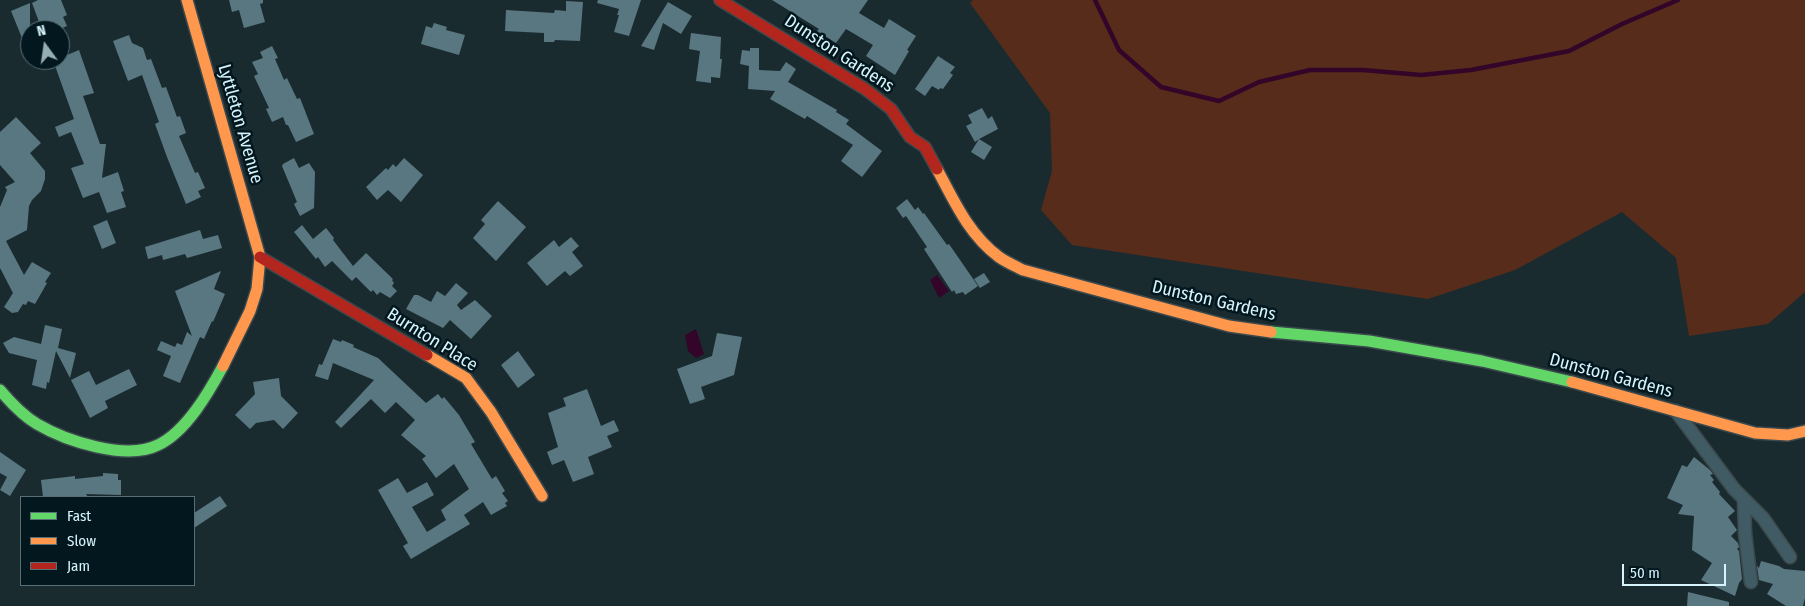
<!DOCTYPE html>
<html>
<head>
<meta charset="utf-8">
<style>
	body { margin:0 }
	#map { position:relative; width:1805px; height:606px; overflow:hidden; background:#1a2b30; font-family:"Fira Sans Condensed",sans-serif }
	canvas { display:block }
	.legend { position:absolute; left:20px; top:496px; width:175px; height:90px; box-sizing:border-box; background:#02171e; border:1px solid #576f77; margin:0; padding:6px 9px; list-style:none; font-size:15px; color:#d7f3fc }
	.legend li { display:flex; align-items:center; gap:10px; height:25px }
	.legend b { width:25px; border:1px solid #576f77 }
	.north { position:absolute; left:20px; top:20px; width:50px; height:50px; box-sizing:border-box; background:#02171e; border:1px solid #576f77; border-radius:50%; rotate:346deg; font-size:14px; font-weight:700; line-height:20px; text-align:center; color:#d7f3fc }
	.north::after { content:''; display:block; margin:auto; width:18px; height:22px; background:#95adb5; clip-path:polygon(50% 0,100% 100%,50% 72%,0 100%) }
	.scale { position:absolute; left:1622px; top:564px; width:104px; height:22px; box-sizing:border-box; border:2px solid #d7f3fc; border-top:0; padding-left:6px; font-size:15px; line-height:18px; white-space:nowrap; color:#d7f3fc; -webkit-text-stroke:4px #02171e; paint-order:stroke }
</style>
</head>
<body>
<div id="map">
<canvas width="1805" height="606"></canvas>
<ul class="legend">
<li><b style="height:6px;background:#63d668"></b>Fast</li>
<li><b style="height:6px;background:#ff974d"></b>Slow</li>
<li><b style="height:6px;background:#b3261e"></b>Jam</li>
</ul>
<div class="north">N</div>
<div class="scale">50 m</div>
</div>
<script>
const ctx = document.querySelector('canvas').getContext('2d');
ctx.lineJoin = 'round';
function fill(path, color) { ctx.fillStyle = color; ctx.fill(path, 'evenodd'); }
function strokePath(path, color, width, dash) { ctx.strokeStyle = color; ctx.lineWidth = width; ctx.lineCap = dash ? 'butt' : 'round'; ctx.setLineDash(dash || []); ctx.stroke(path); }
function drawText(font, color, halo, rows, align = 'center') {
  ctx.font = font + ' "Fira Sans Condensed",sans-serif'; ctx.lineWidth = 5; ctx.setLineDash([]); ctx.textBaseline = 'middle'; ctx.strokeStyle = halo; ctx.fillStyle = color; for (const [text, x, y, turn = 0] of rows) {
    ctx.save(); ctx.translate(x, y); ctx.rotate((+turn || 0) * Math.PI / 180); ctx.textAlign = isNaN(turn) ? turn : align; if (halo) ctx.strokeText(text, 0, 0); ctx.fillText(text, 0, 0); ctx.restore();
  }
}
const green = new Path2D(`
	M973,0H1805V292L1768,324L1689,336L1676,258L1622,212L1515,270L1428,299L1072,245L1041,210L1052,171L1050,113L970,3Z`);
const water = new Path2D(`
	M937,275L949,291L939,298L930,280Z
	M696,329L704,354L696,358L688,351L685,335Z`);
const stream = new Path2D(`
	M1095,0L1119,50L1161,87L1219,101L1259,82L1310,70H1363L1421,75L1471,70L1569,51L1622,24L1678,0`);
const building = new Path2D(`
	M38,0H61L67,15L63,17L67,26L58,30H42L32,3Z
	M229,0H263V3L260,4L265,22L244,28L239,10L232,12Z
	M598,0H641L629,36L614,32L619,15H617L619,9L597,3Z
	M772,0H868L859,13L884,28L889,19L916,36L907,50L909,51L895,75L866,56L873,45L846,29L836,43L817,31L819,29Z
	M566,1L583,2L580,41L555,40L554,42H544V33L505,31L506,10L554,13L555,10L566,11Z
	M668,2L692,16L681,34L663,23L654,50L641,46Z
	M30,3V35L22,38L11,11Z
	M434,23L447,27L446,30L465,35L459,55L421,44L426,26L432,28Z
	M691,33L721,37L720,59H722L720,78L711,77V83L696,81L700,51L689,49Z
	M129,35L132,43L143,48L147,60L151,59L162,88L166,87L177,117L180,116L186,133L179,136L195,173L198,172L205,188L198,191L201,197L186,204L167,157L155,124L159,122L142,75L128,81L113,41Z
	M272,46L278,58L275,59L284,80L287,78L297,99L300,98L314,134L296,142L288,125H286L283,117L272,122L266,109L269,108L254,76L258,74L252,62L263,58L260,52Z
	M750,48H759V70L780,71L786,62L796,69L788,82L837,110L836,112L849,120L846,124L882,151L862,177L841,161L853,145L807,116L805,119L770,99L775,91L748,89L749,66L740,64L742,50L750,51Z
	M79,50L94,93L83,96L100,144H106L102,178L118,172L124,191L121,192L126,207L107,213L99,192L83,198L71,168L84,164L71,132L59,137L55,127L74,119L53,60H60V58Z
	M938,56L955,67L950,73L953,75L943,89L940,88L939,90L932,86L925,96L915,89Z
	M982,108L988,119L992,116L998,129L979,139L992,147L984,160L971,152L979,139L975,142L966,126L972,123L968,115Z
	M16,117L41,143L30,153L45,171V179L41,191L32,200L29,206L27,230L6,241L24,275L32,262L51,273L45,282L47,283L35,304L28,301L26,305L23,304L18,312L12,313L4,307L13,293L0,268V207L7,190L5,187L15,182L0,165V132Z
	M294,158L299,168L309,163L315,172L314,208L300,216L294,204L297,202L282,166L283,164Z
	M404,158L423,175L401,202L388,190L377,200L366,187L386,168L388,170L393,164L396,167Z
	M907,199L915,210L918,207L923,214L924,213L947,245L949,244L978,286L965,295L963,292L956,294L954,290L952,292L924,249L927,247L906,216L903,218L896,208Z
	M498,201L526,227L496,261L473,238L485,224L481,220Z
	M107,220L116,243L102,249L93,226Z
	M302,225L313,239L326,228L334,238L333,240L353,266L366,253L393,279L392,280L394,283L392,286L397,291L390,298L380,292L377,295L373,290L371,292L356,277L352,281L332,261L325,267L318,257L316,259L294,232Z
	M200,230L203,239L218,235L222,248L187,258L185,254L163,260L162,255L148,259L145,247Z
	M571,237L579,246L572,252L583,266L570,276L565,271L547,286L527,263L554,240L559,247Z
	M221,271L214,289L225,294L213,322L212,321L204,339L200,337L180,383L163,376L171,356L157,350L161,341L175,347L177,343L182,345L187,332L192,336L175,291Z
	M984,273L990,282L980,288L974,279Z
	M456,283L468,293L457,305L461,310L475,300L492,316L471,339L450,320L443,328L406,309L414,295H418L431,302L437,291L445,296Z
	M45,325L62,329L58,348L76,353L70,378L56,351L49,383L47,382L46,389L32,385L37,360L9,353L3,343L14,337L41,344Z
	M717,333L742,337L734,375L701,387L705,399L690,404L677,369L712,356Z
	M333,339L341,342L342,340L354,345L353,347L378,358L426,403L438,394L442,399L444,397L459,415L475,442L471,444L492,479L496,476L505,491L502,493L508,501L505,503L507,506L491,515L483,502L464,515L470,524L411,559L403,546L408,543L378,490L398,478L407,493L427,482L434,495L412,507L427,532L446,520L441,510L469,489L454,464L436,478L422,459L426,456L401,435L415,420L396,402L385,413L371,399L341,428L335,422L374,380L333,363L328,380L315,376L319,364L322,365Z
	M518,351L535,375L518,388L501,365Z
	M129,369L137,385L105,401L108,408L90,418L71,380L89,371L96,385Z
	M279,378L281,396L298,413L283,429L274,420L256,423L250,429L235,415L255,394L253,382Z
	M587,389L601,426L614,420L619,431L607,436L612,447L588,457L594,474L573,482L564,460L552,465L547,452L558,447L548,413L566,406L563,398Z
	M0,452L26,470L10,496L0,490L7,477L0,473Z
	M1694,457L1710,470L1713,474L1710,475L1714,480L1712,482L1720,492L1719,494L1735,511L1728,517L1737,530L1731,536L1738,543L1739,547L1737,549L1739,551L1742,579L1739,583L1735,596L1701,580L1712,563L1692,550L1694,516L1678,514L1683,505L1667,498L1682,465L1687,467Z
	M103,473L118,474V480H121V495L86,494L88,497H43L41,480L75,476V479L103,476Z
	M220,496L227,506L194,528V513Z
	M1761,561L1779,566L1784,569L1805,571V598L1803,606H1786L1767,594L1773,584L1759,580L1757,566L1759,568Z
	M1688,592L1729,602V606H1687Z`);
const street = new Path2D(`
	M1676,411L1734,489L1763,518L1790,557
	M1744,500L1745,533L1751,582`);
const fast = new Path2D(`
	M1271,332L1369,341L1482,361L1572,382
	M0,390C11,403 22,415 37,424C66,441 126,461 158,445C186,432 209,392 223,366`);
const slow = new Path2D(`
	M187,0L260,257L257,289L250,311L223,366
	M937,169C954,201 969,235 999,257C1006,262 1015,266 1023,270L1229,326L1271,332
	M427,355L466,378L491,412L542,496
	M1572,382L1755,433L1788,435L1805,431`);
const jam = new Path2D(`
	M720,0L865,89L891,109L910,137L925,147L937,169
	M260,257L427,355`);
const streetNames = [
	["Dunston Gardens",839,54,33],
	["Lyttleton Avenue",240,124,74],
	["Dunston Gardens",1214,301,13],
	["Burnton Place",432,340,32],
	["Dunston Gardens",1611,376,15]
];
fill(green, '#582c1b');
fill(water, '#330529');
strokePath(stream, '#330529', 4.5);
fill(building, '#597781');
strokePath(street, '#3b494d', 15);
strokePath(fast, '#3b494d', 14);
strokePath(slow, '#3b494d', 14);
strokePath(jam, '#3b494d', 14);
strokePath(street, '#405b63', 12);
strokePath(fast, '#63d668', 11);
strokePath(slow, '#ff974d', 11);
strokePath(jam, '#b3261e', 11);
drawText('18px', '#d7f3fc', '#02171e', streetNames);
</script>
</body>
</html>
